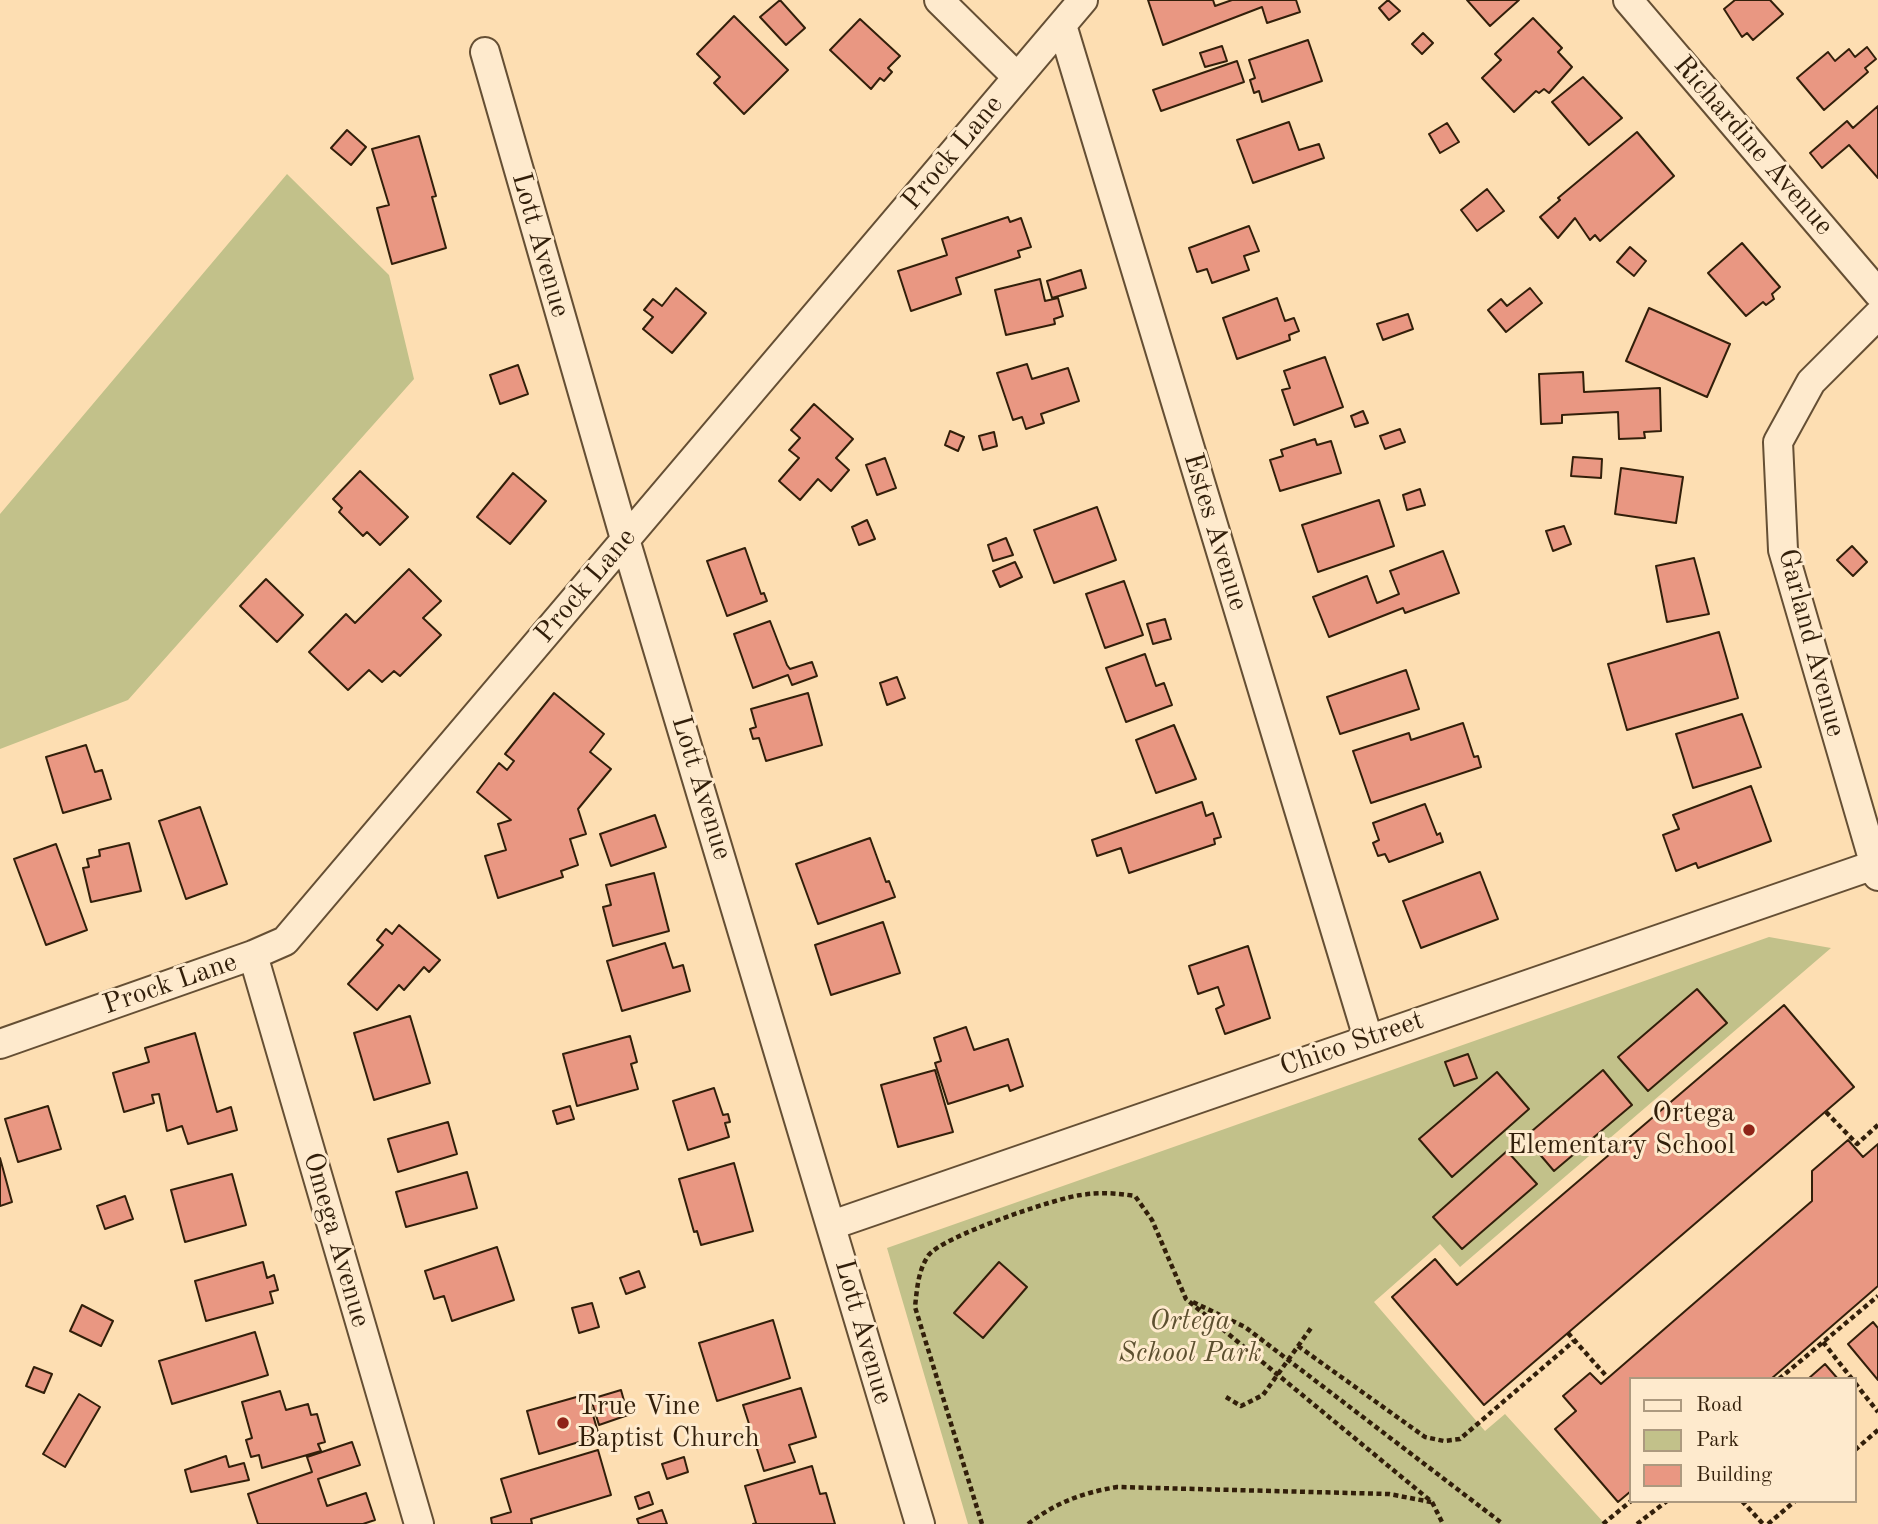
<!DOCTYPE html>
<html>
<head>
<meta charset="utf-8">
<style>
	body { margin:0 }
	#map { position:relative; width:1878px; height:1524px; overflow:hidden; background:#fddeb2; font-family:"Old Standard TT",serif }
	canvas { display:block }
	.legend { position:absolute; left:1629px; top:1377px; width:228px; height:126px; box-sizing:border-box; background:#feeacd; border:2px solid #ac997f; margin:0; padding:9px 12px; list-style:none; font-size:21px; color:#321f0a }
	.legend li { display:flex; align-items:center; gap:14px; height:35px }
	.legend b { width:35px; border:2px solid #ac997f }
</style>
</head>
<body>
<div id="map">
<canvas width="1878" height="1524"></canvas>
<ul class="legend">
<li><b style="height:9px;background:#feeacd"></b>Road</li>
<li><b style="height:19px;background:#c2c18a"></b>Park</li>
<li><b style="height:19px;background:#e99782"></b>Building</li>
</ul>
</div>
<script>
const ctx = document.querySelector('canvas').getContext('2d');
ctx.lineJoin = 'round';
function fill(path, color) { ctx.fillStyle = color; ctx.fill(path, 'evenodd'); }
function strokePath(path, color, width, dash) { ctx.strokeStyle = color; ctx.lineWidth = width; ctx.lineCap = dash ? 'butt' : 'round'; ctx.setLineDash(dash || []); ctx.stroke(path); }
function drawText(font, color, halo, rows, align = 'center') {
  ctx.font = font + ' "Old Standard TT",serif'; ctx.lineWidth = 6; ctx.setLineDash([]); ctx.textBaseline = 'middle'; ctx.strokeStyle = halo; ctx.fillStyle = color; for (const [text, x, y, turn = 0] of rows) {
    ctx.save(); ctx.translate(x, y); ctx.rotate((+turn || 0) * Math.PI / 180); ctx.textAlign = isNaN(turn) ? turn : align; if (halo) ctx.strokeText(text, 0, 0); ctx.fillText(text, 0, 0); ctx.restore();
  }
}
const green = new Path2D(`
	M287,174L389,275L414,379L128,700L0,749V514Z
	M1769,937L1831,948L1460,1267L1440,1244L1374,1302L1485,1431L1505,1414L1605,1524H968L887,1248Z`);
const building = new Path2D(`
	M780,0L805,28L786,45L760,17Z
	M1148,0H1213L1215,6L1232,0H1296L1300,12L1267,23L1262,7L1163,45Z
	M1388,0L1400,11L1389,20L1379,8Z
	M1467,0H1519L1490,26Z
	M1735,0H1770L1783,14L1753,40L1747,33L1742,37L1724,9Z
	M734,16L788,70L744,114L714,83L720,77L697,54Z
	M1533,18L1562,48L1558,52L1572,67L1549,93L1544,89L1539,93L1536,91L1514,112L1482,78L1501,60L1495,54Z
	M860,19L900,56L888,68L892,72L884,81L880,78L871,89L830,50Z
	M1423,33L1433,43L1422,54L1412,44Z
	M1308,40L1322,81L1262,102L1259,91L1254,93L1250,80L1255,78L1249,60Z
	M1222,46L1227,61L1205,67L1200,53Z
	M1867,47L1876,59L1865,68L1868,72L1824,110L1797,78L1828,52L1835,61L1849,49L1855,57Z
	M1237,61L1244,82L1161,111L1153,90Z
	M1583,77L1622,118L1589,145L1552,102Z
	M1878,106V178L1849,145L1822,168L1810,153L1847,121L1853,128Z
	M1289,122L1299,150L1319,144L1324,158L1253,183L1237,140Z
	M1447,123L1459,142L1440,153L1429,134Z
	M347,130L366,147L351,165L331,148Z
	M1637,132L1674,176L1600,241L1595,235L1590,240L1575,218L1558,238L1540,217L1560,200L1558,198Z
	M419,136L436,196L432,197L446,248L392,264L377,208L389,205L372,149Z
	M1487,189L1504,211L1477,231L1461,210Z
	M1008,217L1010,222L1021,218L1031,247L1018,251L1020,257L956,278L961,294L911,311L898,271L947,255L942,239Z
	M1249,226L1259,251L1244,256L1249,270L1212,283L1207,269L1197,272L1189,248Z
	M1742,243L1780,287L1772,294L1774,299L1766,305L1763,302L1746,316L1708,273Z
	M1630,247L1646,261L1634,276L1617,262Z
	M1081,270L1086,288L1052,298L1047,281Z
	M1040,279L1045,301L1058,298L1063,316L1054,319L1055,324L1006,335L995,290Z
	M676,288L706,313L672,353L643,329L653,317L644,310L653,299L662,306Z
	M1530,288L1542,303L1506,332L1488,310L1501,299L1507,306Z
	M1277,298L1285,321L1294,318L1299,331L1289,335L1290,340L1237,359L1223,318Z
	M1649,308L1730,344L1707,397L1626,361Z
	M1408,314L1413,329L1383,340L1377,324Z
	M1325,357L1343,407L1294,425L1282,390L1290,388L1284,371Z
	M1027,364L1032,379L1068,368L1079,401L1041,414L1044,423L1026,429L1022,417L1013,420L997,373Z
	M518,365L528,394L500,404L490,375Z
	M1583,372L1584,392L1660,388L1661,431L1644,432L1645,438L1619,439L1618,412L1562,415V423L1541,424L1539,374Z
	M814,404L853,439L836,458L849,470L831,491L818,479L800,500L779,481L799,458L789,450L800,438L791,430Z
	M1363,411L1368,423L1355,427L1351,416Z
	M1400,429L1405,442L1385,449L1380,436Z
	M950,431L964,437L958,451L945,445Z
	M994,432L997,446L983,450L979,436Z
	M1315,439L1317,445L1331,441L1341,473L1280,491L1270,460L1283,456L1281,450Z
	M1573,457L1602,459L1601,478L1571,476Z
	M885,458L896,488L877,495L866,465Z
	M1621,468L1683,477L1676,523L1615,514Z
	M360,471L408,517L380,545L367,532L363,536L339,512L342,508L333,499Z
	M513,473L546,501L510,544L477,517Z
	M1420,489L1425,505L1407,510L1403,495Z
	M1379,500L1394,546L1318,572L1302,525Z
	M1097,507L1116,560L1054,583L1034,530Z
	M867,520L875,539L859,545L852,527Z
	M1564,526L1571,544L1553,551L1546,531Z
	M1006,538L1013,555L993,561L988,545Z
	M1852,546L1867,562L1853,576L1837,560Z
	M745,548L761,594L764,593L767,601L727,616L707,561Z
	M1443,551L1459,593L1405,613L1403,608L1329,637L1313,597L1367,576L1377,603L1399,594L1390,571Z
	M1694,558L1709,614L1667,622L1656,566Z
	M1015,562L1022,577L1000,587L993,571Z
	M409,569L441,601L423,618L441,635L400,676L394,671L382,682L369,670L348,690L309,652L346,614L355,623Z
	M266,579L303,615L277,642L240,606Z
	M1124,581L1143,635L1105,648L1086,594Z
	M1165,619L1171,639L1153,644L1147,624Z
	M770,621L787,665L790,669L812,662L817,676L792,685L788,675L753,688L734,634Z
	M1719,632L1738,698L1627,730L1608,664Z
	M1145,654L1156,686L1164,683L1172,705L1126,722L1106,668Z
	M1406,670L1419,709L1340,734L1327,697Z
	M897,677L905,698L887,705L880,683Z
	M554,693L604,734L590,752L611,769L578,809L586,834L570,839L578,865L561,871L563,877L498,898L485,856L506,850L498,824L511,820L477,792L499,763L507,770L514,761L505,754Z
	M808,693L822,745L766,761L759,738L753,739L750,729L756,727L751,709Z
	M1742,714L1761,767L1693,788L1676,734Z
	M1463,723L1474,757L1478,756L1481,767L1371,803L1353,751L1409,733L1411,740Z
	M1174,725L1196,779L1156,793L1136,740Z
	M86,745L95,772L102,770L111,799L63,813L46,757Z
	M1751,786L1771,841L1698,868L1696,863L1676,871L1663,835L1679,829L1673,815Z
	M1202,802L1206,816L1213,813L1221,837L1214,839L1215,844L1129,873L1121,848L1097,856L1092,840Z
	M1425,804L1437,835L1440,833L1443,842L1389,862L1385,854L1378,856L1373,843L1379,840L1373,823Z
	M200,807L227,884L186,899L159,821Z
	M655,815L666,847L611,866L600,834Z
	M870,838L886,882L889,881L895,897L818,924L796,864Z
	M129,843L141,891L91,902L83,868L89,867L87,859L100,856L99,850Z
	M56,844L87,930L46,945L14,859Z
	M1480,872L1498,919L1421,948L1403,901Z
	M654,873L669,931L613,946L603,907L611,905L606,885Z
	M883,922L900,973L831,995L815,945Z
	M399,925L440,960L429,972L424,967L404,990L399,985L377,1010L348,984L383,945L377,940L386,929L392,934Z
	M665,943L673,968L683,965L690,991L622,1011L607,961Z
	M1248,946L1270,1018L1225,1034L1216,1009L1224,1005L1218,987L1198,994L1189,966Z
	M1697,989L1727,1023L1648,1091L1618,1057Z
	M1784,1005L1854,1087L1484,1405L1392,1297L1435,1259L1457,1285Z
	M410,1016L430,1083L374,1100L354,1033Z
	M966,1027L974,1050L1008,1039L1023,1086L1010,1091L1008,1085L948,1104L935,1063L941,1061L934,1038Z
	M195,1033L217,1112L231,1107L237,1130L188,1144L182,1126L167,1131L159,1094L152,1095L154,1103L124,1112L113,1073L149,1062L145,1048Z
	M630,1036L637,1062L631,1064L638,1089L577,1106L563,1054Z
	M1468,1054L1477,1078L1454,1086L1445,1062Z
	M935,1070L953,1132L898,1147L881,1085Z
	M1603,1070L1632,1105L1554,1171L1525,1137Z
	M1497,1072L1529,1109L1452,1177L1419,1139Z
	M714,1088L723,1115L728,1114L730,1122L725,1123L729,1137L688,1150L673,1101Z
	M48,1106L61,1149L18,1162L5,1119Z
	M570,1106L574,1119L557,1124L553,1111Z
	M448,1122L457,1154L398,1172L388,1139Z
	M1848,1140L1863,1157L1878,1144V1286L1771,1379H1631V1491L1618,1502L1555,1429L1576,1411L1563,1396L1590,1373L1601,1384L1812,1201V1171Z
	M1507,1151L1537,1184L1462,1249L1433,1217Z
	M0,1158L12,1202L0,1206Z
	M734,1163L753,1231L701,1245L697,1231L694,1232L679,1179Z
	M467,1172L477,1208L406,1227L396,1192Z
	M232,1174L246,1225L185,1242L171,1190Z
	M125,1196L133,1219L105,1229L97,1206Z
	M497,1247L514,1300L452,1321L444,1296L434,1299L425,1271Z
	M263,1262L267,1278L274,1275L278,1290L270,1292L273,1303L206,1321L195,1281Z
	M999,1262L1027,1287L983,1338L954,1313Z
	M639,1271L645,1287L626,1294L620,1278Z
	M592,1303L599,1327L579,1333L572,1308Z
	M82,1305L113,1321L101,1346L70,1331Z
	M773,1320L790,1378L717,1401L699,1343Z
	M1873,1322L1878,1328V1380L1848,1344Z
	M255,1332L268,1375L172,1404L159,1361Z
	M1825,1364L1838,1379H1808Z
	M34,1367L52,1374L44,1393L26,1386Z
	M801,1388L816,1437L789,1445L795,1462L764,1471L743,1405Z
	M621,1390L628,1415L599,1425L591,1399Z
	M280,1391L286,1410L308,1404L311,1415L317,1414L325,1442L318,1444L321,1451L262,1468L259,1455L251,1457L246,1440L252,1438L242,1402Z
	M79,1394L100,1407L65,1467L43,1454Z
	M587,1394L599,1436L539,1454L527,1411Z
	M352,1442L360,1465L318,1479L327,1506L366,1493L375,1520L363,1524H258L248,1494L312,1472L307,1457Z
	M598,1450L611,1495L531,1519L532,1524H492L491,1518L511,1512L501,1479Z
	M226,1456L229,1467L244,1463L249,1480L191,1492L185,1470Z
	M684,1457L688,1472L667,1479L662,1464Z
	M812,1466L820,1494L826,1493L835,1524H753L756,1523L745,1486Z
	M649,1492L653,1504L639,1509L635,1497Z
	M662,1510L667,1524H639L637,1519Z`);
const path = new Path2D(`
	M1826,1112L1857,1144L1878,1125
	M1193,1302L1245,1327L1503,1524
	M1568,1333L1608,1378
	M1823,1342L1852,1379
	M1298,1346L1425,1437L1444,1441L1460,1439L1574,1341
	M1779,1379L1878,1296
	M1855,1383L1878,1412
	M1226,1397L1241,1406L1263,1395L1311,1328
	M1855,1450L1878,1430
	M1742,1501L1763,1524
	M982,1524L915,1307C917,1289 918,1271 928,1256C940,1237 1056,1198 1081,1195C1100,1192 1116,1193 1135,1196L1152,1220L1186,1299L1432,1502L1443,1524
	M1028,1524C1057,1502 1082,1493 1117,1487L1389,1494L1431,1502
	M1603,1524L1631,1501
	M1637,1524L1667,1501
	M1768,1524L1795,1501`);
const street = new Path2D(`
	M939,0L1017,77
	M1628,0L1878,293
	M1062,25L1368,1038
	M485,52L625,539L920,1524
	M1878,315L1811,382L1778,442L1783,550L1878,876
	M253,955L419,1524
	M0,1044L253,955L285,941L1083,0
	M832,1225L1874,865`);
const markers = [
	[1749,1130,7,"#8f2418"],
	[563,1423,7,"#8f2418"]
];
const streetNames = [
	["Richardine Avenue",1753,146,49],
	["Prock Lane",953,153,-50],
	["Lott Avenue",540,245,74],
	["Estes Avenue",1215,532,73],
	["Prock Lane",586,586,-50],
	["Garland Avenue",1811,643,75],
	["Lott Avenue",701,788,73],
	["Prock Lane",170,984,-19],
	["Chico Street",1352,1044,-19],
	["Omega Avenue",336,1240,74],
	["Lott Avenue",863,1332,74]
];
const poiNames = [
	["Ortega",1735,1114],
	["Elementary School",1735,1146],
	["True Vine",577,1407,"left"],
	["Baptist Church",577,1439,"left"]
];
const parkNames = [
	["Ortega",1190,1322],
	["School Park",1190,1354]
];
fill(green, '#c2c18a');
fill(building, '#e99782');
strokePath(building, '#321f0a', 2);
strokePath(street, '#654f34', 32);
strokePath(path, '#321f0a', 4.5, [5, 3.5]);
strokePath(street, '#feeacd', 28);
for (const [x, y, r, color] of markers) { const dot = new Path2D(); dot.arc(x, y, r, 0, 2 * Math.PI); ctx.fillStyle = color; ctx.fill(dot); strokePath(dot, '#feeacd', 2.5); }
drawText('28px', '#321f0a', '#feeacd', streetNames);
drawText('28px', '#321f0a', '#feeacd', poiNames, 'right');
drawText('italic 28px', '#5d5030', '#feeacd', parkNames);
</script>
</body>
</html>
